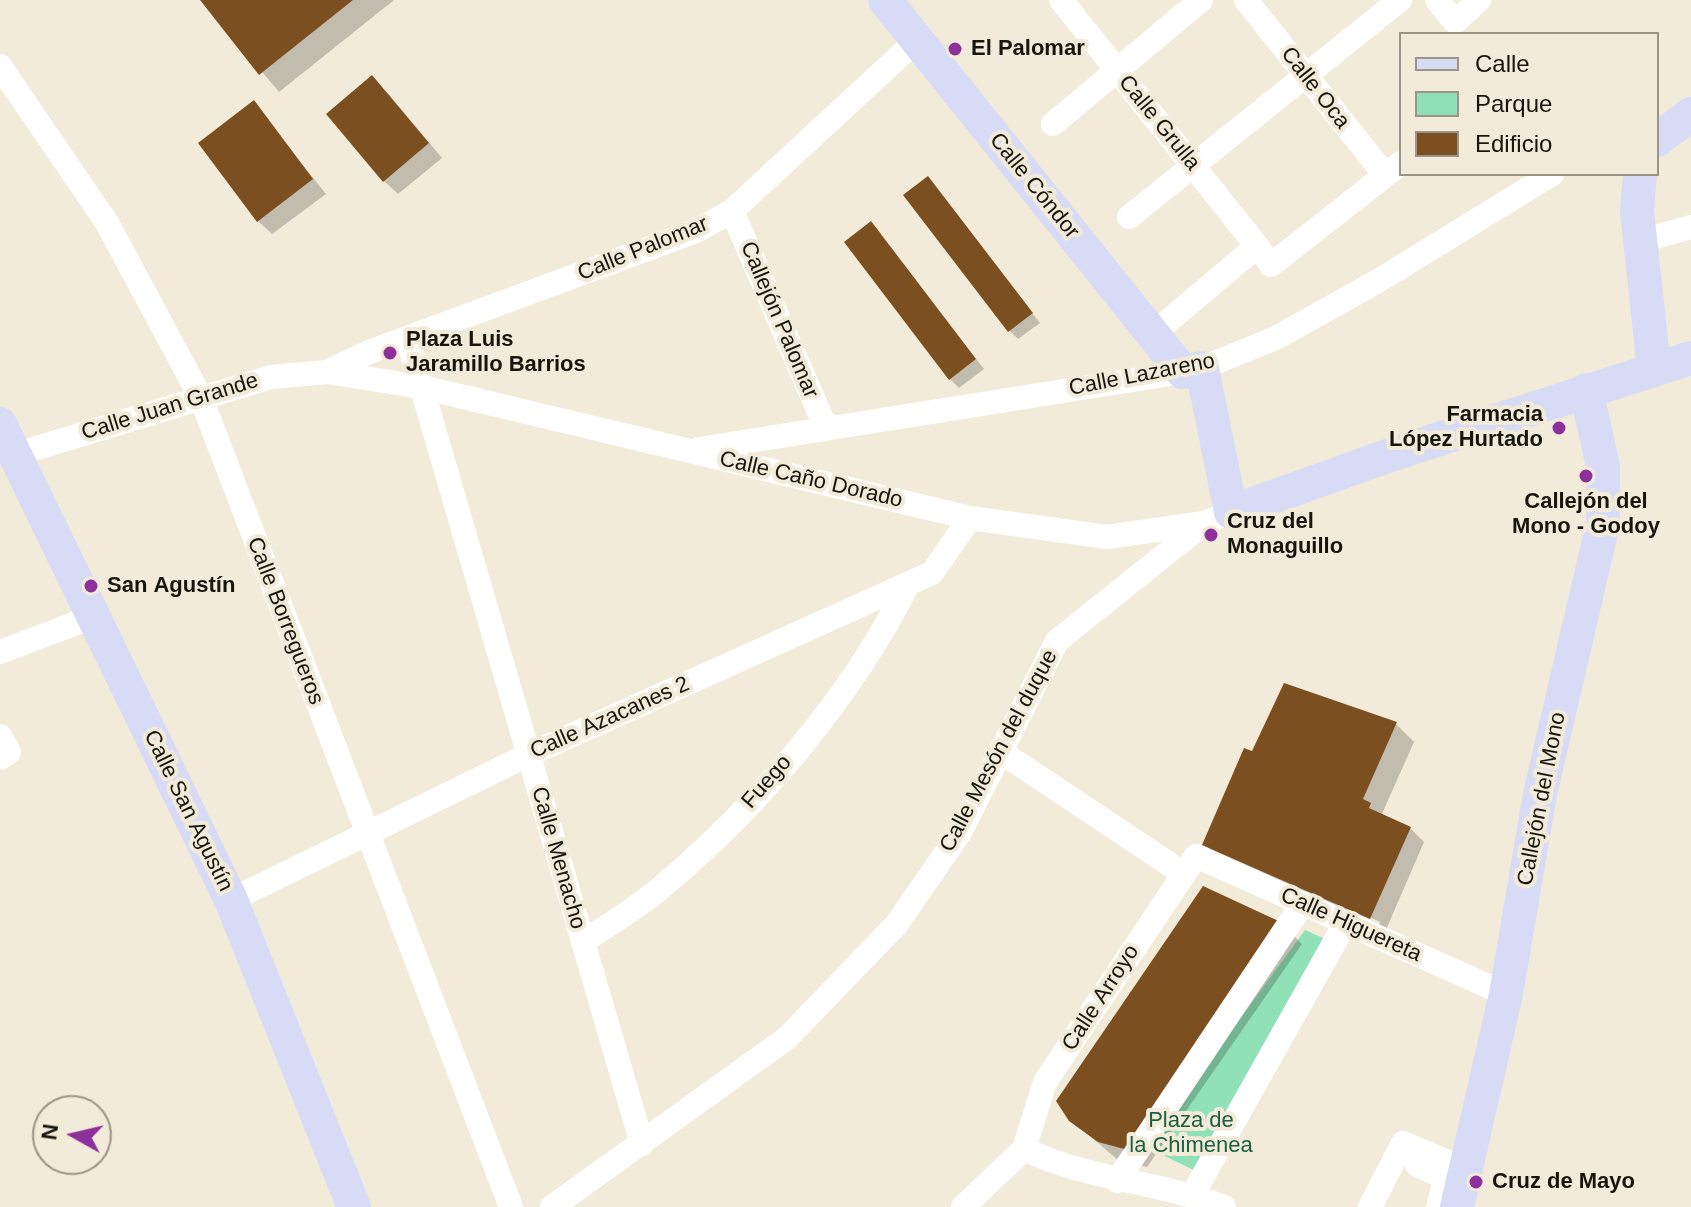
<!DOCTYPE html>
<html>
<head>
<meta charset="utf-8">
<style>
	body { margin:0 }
	#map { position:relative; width:1691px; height:1207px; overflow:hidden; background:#f2ebd9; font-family:Helvetica,sans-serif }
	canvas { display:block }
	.legend { position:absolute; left:1399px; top:32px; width:260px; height:144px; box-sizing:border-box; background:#f2ebd9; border:2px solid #9a9588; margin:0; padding:10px 14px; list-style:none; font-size:24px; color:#17150e }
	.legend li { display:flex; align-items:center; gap:16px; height:40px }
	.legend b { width:40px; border:2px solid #9a9588 }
	.north { position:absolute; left:32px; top:1095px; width:80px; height:80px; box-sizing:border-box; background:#f2ebd9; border:2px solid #9a9588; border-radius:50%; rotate:278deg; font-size:22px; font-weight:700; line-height:32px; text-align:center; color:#17150e }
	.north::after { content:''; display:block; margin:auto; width:28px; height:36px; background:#8d309b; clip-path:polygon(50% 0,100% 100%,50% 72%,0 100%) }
</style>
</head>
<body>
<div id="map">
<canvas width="1691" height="1207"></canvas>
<ul class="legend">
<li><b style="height:10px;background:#d8dbf6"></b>Calle</li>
<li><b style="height:22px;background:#90e1b8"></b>Parque</li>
<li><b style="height:22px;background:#7c4f20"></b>Edificio</li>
</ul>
<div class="north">N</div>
</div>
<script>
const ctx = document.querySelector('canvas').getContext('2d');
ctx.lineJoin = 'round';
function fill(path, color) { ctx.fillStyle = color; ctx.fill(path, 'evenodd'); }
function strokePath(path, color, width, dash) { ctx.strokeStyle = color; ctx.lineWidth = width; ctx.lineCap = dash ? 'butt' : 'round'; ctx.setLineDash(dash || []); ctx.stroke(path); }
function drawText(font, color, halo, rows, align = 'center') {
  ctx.font = font + ' Helvetica,sans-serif'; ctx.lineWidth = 8; ctx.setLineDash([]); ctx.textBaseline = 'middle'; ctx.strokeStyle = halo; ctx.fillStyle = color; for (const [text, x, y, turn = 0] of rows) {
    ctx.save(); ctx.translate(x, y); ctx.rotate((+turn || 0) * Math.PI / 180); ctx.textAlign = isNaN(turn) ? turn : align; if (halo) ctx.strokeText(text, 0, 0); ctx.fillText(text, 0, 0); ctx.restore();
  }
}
const green = new Path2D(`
	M1305,930L1323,938L1202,1174L1146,1147Z`);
const shadow = new Path2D(`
	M202,0H394L279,92Z
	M386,91L442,158L398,194L384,181Z
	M253,103L326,194L272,234L258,221Z
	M928,179L1040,323L1018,339L1009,330Z
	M871,224L984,369L959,388L950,379Z
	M1396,724L1414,742L1381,816L1410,828L1424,842L1385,932L1223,863L1205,844ZM1350,908L1380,922L1379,925L1350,912Z
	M1284,926L1302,944L1147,1167L1118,1160L1070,1119Z`);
const building = new Path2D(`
	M200,0H353L259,75Z
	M372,75L429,143L383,182L326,114Z
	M254,100L313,179L257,222L198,143Z
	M928,176L1033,313L1008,332L903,195Z
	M871,221L976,359L949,380L844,242Z
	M1284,683L1397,722L1363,799L1371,803L1369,808L1411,827L1370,919L1202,845L1244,748L1252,751Z
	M1203,886L1285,924L1128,1150L1098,1142L1069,1121L1056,1101Z`);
const street = new Path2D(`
	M1061,0L1257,246
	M1246,0L1385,175
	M1437,0L1455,22L1479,0
	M0,66L107,223L201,398L511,1207
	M1053,124L1201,0
	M732,211L826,428
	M1129,217L1400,0
	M1641,241L1691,227
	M1153,334L1257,246L1271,265L1401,163
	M408,340L642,1144
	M1202,368L1276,338L1378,281L1552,174
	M327,372L369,352L696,231L732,211L917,40
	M699,449L1183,372
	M17,454L271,377L327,372L422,387L970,518L1107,537L1204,523L1231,512
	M0,652L95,616
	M0,736L9,752L0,758
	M1001,752L1184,874
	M231,900L528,755L932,573L970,518
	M583,942C609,924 639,907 663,886C760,804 851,698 908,584
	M1024,1149C1088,1180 1159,1181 1224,1207
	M1417,1165L1446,1178L1438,1207
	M1117,1181L1303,903
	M1193,1194L1346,922
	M552,1207L787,1038L896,925L959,834L1057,641L1202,525
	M963,1207L1024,1149L1045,1082L1196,856L1506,994
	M1370,1207L1403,1143L1465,1169`);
const secondary = new Path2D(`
	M885,0L1183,372L1202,368L1231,512L1393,454L1691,358
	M1657,140L1691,114
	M1640,174L1637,211L1654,369
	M0,424L231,900L354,1207
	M1457,1207L1506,994L1540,794L1603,524V466L1586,390`);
const markers = [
	[955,49,8,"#8d309b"],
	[390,353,8,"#8d309b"],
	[1559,428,8,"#8d309b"],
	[1586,476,8,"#8d309b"],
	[1211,535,8,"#8d309b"],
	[91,586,8,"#8d309b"],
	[1476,1182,8,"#8d309b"]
];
const poiNames = [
	["El Palomar",971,49],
	["Plaza Luis",406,340],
	["Jaramillo Barrios",406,365],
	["Farmacia",1543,415,"right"],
	["López Hurtado",1543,440,"right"],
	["Callejón del",1586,502,"center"],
	["Mono - Godoy",1586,527,"center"],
	["Cruz del",1227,522],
	["Monaguillo",1227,547],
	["San Agustín",107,586],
	["Cruz de Mayo",1492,1182]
];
const streetNames = [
	["Calle Oca",1315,88,52],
	["Calle Grulla",1159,123,51],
	["Calle Cóndor",1034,186,51],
	["Calle Palomar",643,249,-22],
	["Callejón Palomar",779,320,67],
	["Calle Lazareno",1142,375,-11],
	["Calle Juan Grande",170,407,-17],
	["Calle Caño Dorado",811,480,13],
	["Calle Borregueros",285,621,69],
	["Calle Azacanes 2",610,718,-24],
	["Calle Mesón del duque",999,751,-62],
	["Fuego",767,782,-49],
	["Callejón del Mono",1542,799,-79],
	["Calle San Agustín",188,811,64],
	["Calle Menacho",558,858,74],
	["Calle Higuereta",1351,925,24],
	["Calle Arroyo",1101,998,-57]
];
const parkNames = [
	["Plaza de",1191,1121],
	["la Chimenea",1191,1146]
];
fill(green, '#90e1b8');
fill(shadow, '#0003');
fill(building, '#7c4f20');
strokePath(street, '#fff', 24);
strokePath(secondary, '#d8dbf6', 34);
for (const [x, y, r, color] of markers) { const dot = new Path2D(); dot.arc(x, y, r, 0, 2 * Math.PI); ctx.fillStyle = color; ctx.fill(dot); strokePath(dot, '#f2ebd9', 3); }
drawText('bold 22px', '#17150e', '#f2ebd9', poiNames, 'left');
drawText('22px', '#17150e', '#f2ebd9', streetNames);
drawText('22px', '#1b5e41', '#f2ebd9', parkNames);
</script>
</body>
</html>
